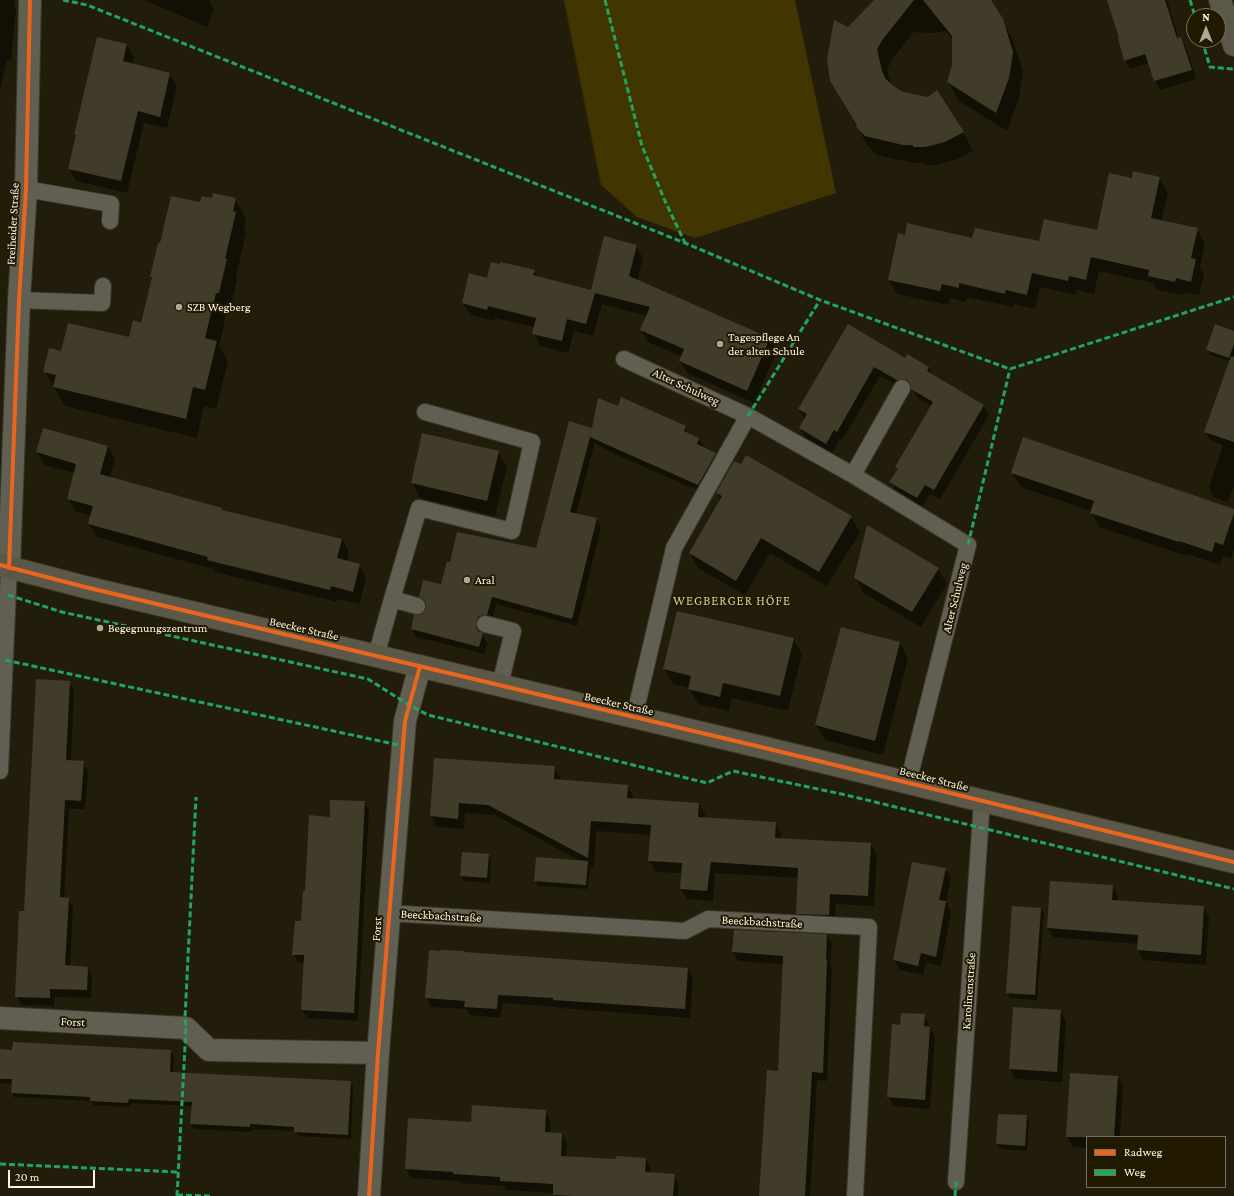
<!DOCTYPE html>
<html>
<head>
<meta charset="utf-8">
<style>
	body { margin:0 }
	#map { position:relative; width:1234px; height:1196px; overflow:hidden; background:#221d0b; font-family:"Crimson Pro",serif }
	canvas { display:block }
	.legend { position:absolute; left:1086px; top:1136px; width:140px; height:52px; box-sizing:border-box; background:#211900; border:1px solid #78715b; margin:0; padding:5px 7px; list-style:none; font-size:12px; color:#faf5e3 }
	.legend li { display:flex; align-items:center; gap:8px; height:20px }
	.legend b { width:20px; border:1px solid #78715b }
	.north { position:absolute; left:1186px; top:8px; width:40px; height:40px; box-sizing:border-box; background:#211900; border:1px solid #78715b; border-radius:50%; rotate:0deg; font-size:11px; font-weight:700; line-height:16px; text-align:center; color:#faf5e3 }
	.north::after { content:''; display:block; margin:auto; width:14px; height:18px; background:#aea997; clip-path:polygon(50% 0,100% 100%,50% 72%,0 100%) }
	.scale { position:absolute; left:8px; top:1170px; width:87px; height:18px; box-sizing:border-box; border:2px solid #faf5e3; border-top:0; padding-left:5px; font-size:12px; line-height:14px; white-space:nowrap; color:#faf5e3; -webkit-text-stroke:3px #211900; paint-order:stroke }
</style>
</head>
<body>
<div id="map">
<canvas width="1234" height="1196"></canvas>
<ul class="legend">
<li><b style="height:5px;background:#eb651d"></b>Radweg</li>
<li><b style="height:5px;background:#20a55d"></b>Weg</li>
</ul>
<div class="north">N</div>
<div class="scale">20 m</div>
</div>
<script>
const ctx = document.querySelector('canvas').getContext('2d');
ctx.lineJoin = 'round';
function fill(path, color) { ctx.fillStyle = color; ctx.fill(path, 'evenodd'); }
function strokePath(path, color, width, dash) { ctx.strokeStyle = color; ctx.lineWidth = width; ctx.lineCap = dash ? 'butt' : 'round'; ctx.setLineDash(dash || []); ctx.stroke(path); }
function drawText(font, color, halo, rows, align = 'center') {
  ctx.font = font + ' "Crimson Pro",serif'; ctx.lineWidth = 4; ctx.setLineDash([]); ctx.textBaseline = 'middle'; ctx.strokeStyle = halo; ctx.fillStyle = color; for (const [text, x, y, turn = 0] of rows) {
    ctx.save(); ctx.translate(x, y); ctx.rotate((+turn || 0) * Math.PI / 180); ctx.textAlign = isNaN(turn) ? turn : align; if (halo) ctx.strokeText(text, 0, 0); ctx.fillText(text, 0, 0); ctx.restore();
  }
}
const green = new Path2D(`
	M564,0H795L836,193L695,238L637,217L601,185Z`);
const shadow = new Path2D(`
	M0,0H14V5L16,9L11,60L7,59L0,91Z
	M144,0H209L214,10L207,27Z
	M875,0H989L1012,38L1023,71L1019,97L1007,131L959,101L948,82L954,65V41L945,31L932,33L914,32L893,58L887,69L891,86L963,132L973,151L955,160L936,165H925L924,163H914L877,155L868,146L857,127L848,28Z
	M1108,0H1167L1179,39L1181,38L1186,47L1196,79L1160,90L1155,81L1149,63L1130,69L1125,60L1121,39Z
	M127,45L134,57L132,64L170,74L177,86L167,128L144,123L127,193L76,181L69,169L76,137L75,135Z
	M1159,178L1168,193L1161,221L1197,229L1205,244L1200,267L1204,274L1199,295L1184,292L1183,295L1157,290L1153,283L1099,271L1094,294L1077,290L1076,295L1040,287L1035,309L1014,304L1013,307L967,297L966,302L950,298L948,305L897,294L889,280L906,236L1040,243L1098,232L1132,179Z
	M212,199H235L246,218L244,228L246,232L236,277L237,280L229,312L227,311L219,346L228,361L216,409L204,406L197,438L65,406L45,372L62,352L129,338L142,324L152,280L151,277L200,204Z
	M636,246L643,258L637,281L770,339L777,351L754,403L687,373L680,361L682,357L648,342L641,330L647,316L602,304L593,336L574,331L568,353L540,346L533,333L535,327L495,318L494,321L470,315L463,303L487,279L534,271L538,277L592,291Z
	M848,325L905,359L908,355L929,368L934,377L983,405L989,415L940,499L930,494L922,507L896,492L891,482L898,470L896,467L931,406L918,398L913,389L907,388L903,389L880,376L842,440L840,439L832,453L806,438L800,428L804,419L799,409Z
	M1234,332V355L1231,362L1210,355L1207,350Z
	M1234,366V487L1227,502L1214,497L1209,487L1223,445L1210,440L1205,431Z
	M618,408L685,427L690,435L699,439L703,446V448L716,454L720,461L703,493L615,454L596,444L595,442L576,514L597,519L601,527L577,626L496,604L492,622L483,625L480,630V633L482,634L487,642L484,654L416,637L412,629L424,614L427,606L425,604L420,596L442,585L451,563L537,549L593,429Z
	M108,446L115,459L110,478L222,509L223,511L342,539L349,552L347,562L359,565L366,577L360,604L338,599L337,602L215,572L213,569L97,537L89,524L92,516L75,511L68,498L75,473L44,465L37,452Z
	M498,452L507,467L495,516L420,498L412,482Z
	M747,456L851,517L860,532L827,586L770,553L745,595L698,568L690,553L721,500L717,493L741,465Z
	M1012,473L1234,510V550L1231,559L1223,556L1220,565L1187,554V556L1099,527L1091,512V511L1021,487Z
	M938,569L947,584L921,627L863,593L855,577Z
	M793,639L802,654L788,711L732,698L729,711L698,704L689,688L673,684L664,669Z
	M900,643L908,658L883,755L825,740L816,725Z
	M69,682L74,691L71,762H83L88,771L85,809H69L64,899H68L73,907L70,966L87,968L92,976L91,998L55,997L54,1006L21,1005L16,996L25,912Z
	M435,759L554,767L560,778V781L627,786L633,796V799L699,804L705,814V818L775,823L781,834V840L871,844L877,855L874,906L836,904L834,926L803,924L797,914L799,878L715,873L713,901L687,899L681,889L682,873L656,872L649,861L651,835L596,831L594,868L590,866L588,889L538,886L535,881L582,862L495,815L465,813L464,829L437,827L431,816Z
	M364,802L369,810L358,1021L307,1018L302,1010L305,963L298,962L293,954L302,922L306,892L331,818Z
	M489,855L491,860L490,883L464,881L461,876Z
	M945,869L951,878L946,902L951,912L941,966L926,962L923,975L900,970L894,960Z
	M1113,886L1118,896V901L1203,907L1209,917L1206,965L1143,960L1138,950V944L1053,937L1048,928Z
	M1013,907L1041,909L1044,913L1037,1000L1010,998L1007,993Z
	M735,931L827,935L832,944L830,965L832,968L827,1081L817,1080L810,1196H760L779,1072L783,964L738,961L733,952Z
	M688,969L693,978L690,1018L559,1008L558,1007L502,1003L501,1018L470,1015L467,1009L431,1007L426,998Z
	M1061,1011L1066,1021L1062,1082L1015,1079L1010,1069Z
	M924,1015L935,1037L930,1109L894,1106L888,1097L901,1026Z
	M0,1050L171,1051L174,1056L173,1073L350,1082L353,1086L351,1139L298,1136L295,1131L252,1129V1132L194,1129L191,1124L192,1106L131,1103V1107L93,1105L91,1101L14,1097L12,1093V1084L0,1083Z
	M1118,1077L1123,1087L1120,1137H1087V1148L1073,1147L1067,1137Z
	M545,1111L550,1120V1134H562L567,1143L566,1157L617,1160L646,1159L651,1168L650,1174L674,1175L679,1184L678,1196H555L554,1193L506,1190L504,1186L459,1183L458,1181L411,1178L406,1169L472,1123Z
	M999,1115L1026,1116L1029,1121L1027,1151L1000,1149L997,1144Z`);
const building = new Path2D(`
	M874,0H914L883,39L877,49L882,71L885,78L892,85L898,89L903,92L928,97L937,90L964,132L945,142L925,147H913V145H903L865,136L856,127L857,125L830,81L827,59L834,20L848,27Z
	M923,0H991L1003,19L1013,52L1009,78L996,113L947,82L952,65V36Z
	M1107,0H1165L1177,38L1181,37L1192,70L1154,81L1145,54L1124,61L1118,38H1119Z
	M97,37L127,44L123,61L170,73L160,117L138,111L121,181L68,169L76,135H74Z
	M1133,171L1160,177L1151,218L1198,228L1191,258L1196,259L1191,282L1176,278L1175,282L1148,276L1149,270L1091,257L1086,280L1069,276L1068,281L1032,273L1027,295L1006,290L1005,294L959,283V288L942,284L940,291L888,280L898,233L905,235L907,223L972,238L975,228L1039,241L1044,219L1097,230L1109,173L1132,178Z
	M213,193L236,198L233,211L236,212L225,259H227L219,293H216L205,338L217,341L205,390L193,387L186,419L53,387L56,375L43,372L49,348L61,351L68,323L129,337L133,320L141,323L152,277H150L158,243H160L171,196L200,202L202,196L212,198Z
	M604,236L637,245L629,276L770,338L747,391L679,361L684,349L640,330L650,307L595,293L586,324L567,319L562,341L532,334L536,318L488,306L487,310L462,303L469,273L487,278L491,262L500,264L501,262L535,270L533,275L591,290Z
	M848,324L905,358L907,354L919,361L929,367L927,371L984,405L934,490L925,485L917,498L889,482L898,469L895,467L933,402L911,389L910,384L907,380L902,379L897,380L874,367L837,432L834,430L826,444L799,428L807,414L798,409Z
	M1215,324L1234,331V344L1229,358L1206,350Z
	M1231,356L1234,357V442L1204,432Z
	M621,397L686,426L684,431L699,438L697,444L716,453L698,485L610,446L590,437L592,430L570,512L597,518L572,619L492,597L487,615H483L478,617L476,622V627L478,631L483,633L479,647L411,629L414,615H419L423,613L426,608V603L424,600L419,597L423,580L441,584L447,561L450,562L457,532L536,548L569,421L592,428L598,398L618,406Z
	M43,428L108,446L100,474L222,508V510L342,539L337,558L360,564L353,592L331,586L330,590L235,567L207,560L208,557L88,524L93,506L67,499L76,464L36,452Z
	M422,433L499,451L487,501L411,483Z
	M1023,437L1234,509V513L1223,545L1215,542L1212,552L1179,541V542L1090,513L1094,501L1011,473Z
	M746,455L852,516L819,572L761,538L736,581L689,553L722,496L716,493L734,461L741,464Z
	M867,525L939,568L912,612L854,578Z
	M677,611L794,638L780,696L723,683L720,697L688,689L691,676L663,669Z
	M841,627L900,642L875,741L815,725Z
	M36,679L70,681L66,760L84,761L81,801L65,800L60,897L69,898L65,965L88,967L87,990L50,989V998L15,997L19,911H24Z
	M434,758L555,766L554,779L628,785L627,798L699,803L698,817L776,822L775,838L871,843L868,896L830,894L829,915L796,914L798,868L711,862L707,891L680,889L682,863L648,861L651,825L591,821L588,858L488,805L459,803L458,819L430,816Z
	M330,800L365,801L354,1013L301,1010L304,955H292L295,921H301L303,891H305L309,815L330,817Z
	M462,852L489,854L487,878L460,876Z
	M536,857L588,861L586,885L534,881Z
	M912,862L946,868L939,900L946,901L936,957L921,953L918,966L893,960Z
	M1050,881L1113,885L1112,900L1204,906L1201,955L1137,950L1138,935L1047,928Z
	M1012,906L1041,908L1035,995L1006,993Z
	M734,930L827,934L826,959H827L823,1073L812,1072L805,1196H759L767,1070L778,1071L783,956L732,952Z
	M429,950L440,951V950L464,951V952L688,968L685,1009L553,1000V998L498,995L497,1009L464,1007L465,1001L425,998Z
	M1013,1007L1061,1010L1057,1072L1009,1069Z
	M901,1013L925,1014L924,1026L930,1027L925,1100L887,1097L892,1024L900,1025Z
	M13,1042L171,1050L170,1072L351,1081L348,1135L294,1132V1127L250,1124V1127L190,1124L192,1102L129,1099L128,1103L90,1101V1097L11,1093L12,1079H0V1049L12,1050Z
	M1070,1073L1118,1076L1114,1137H1066Z
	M472,1105L546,1110L545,1132L562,1133L561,1156L616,1159V1156L646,1158L645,1172L675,1174L673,1196H574L553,1195V1184L500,1181V1177L453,1174V1172L405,1169L408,1118L471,1122Z
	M998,1114L1027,1115L1025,1146L996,1144Z`);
const lane = new Path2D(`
	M26,189L111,204L110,221
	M19,300L102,303L103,286
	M624,359L748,416L853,475L968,545L908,783
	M853,475L902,388
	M392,599L419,508L512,531L532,442L425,412
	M485,624L513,631L500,685
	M376,656L392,599L417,606
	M634,718L674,548L748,416
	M0,771L9,568
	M388,913L685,931L708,919L869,927L855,1196
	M956,1182L982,800`);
const street = new Path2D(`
	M9,568L19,300L26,189L30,0
	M0,1018L186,1028L209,1050L378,1053
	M369,1196L378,1053L405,721L420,666`);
const secondary = new Path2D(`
	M1220,0L1234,45
	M0,565L85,587L761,747L1234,862`);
const quiet = new Path2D(`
	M63,0L87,5L685,243L820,300L1010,369L1234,297
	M605,0L642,146L665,201L685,243
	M1190,0L1195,16
	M1202,40L1210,67L1234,69
	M748,416L820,300
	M968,545L1010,369
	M8,595L62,612L368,679L409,705L428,715L707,783L733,771L846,795L1234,889
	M5,660L403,746
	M0,1164L178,1172
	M177,1195L213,1196
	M177,1196L186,1028L185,1018L196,797
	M955,1196L956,1182`);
const cycleway = new Path2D(`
	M0,565L85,587L761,747L1234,862
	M9,568L19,300L26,189L30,0
	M369,1196L378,1053L405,721L420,666`);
const markers = [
	[179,307,4,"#aea997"],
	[720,344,4,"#aea997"],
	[467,580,4,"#aea997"],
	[100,628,4,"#aea997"]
];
const streetNames = [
	["Freiheider Straße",13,224,-87],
	["Alter Schulweg",686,387,25],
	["Alter Schulweg",955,598,-76],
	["Beecker Straße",304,629,13],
	["Beecker Straße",619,704,13],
	["Beecker Straße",934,779,14],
	["Beeckbachstraße",441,916,3],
	["Beeckbachstraße",762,922,3],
	["Forst",377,929,-86],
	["Karolinenstraße",969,991,-86],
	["Forst",73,1022,3]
];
const poiNames = [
	["SZB Wegberg",187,307],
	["Tagespflege An",728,337],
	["der alten Schule",728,351],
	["Aral",475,580],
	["Begegnungszentrum",108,628]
];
const neighbourhoodNames = [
	["WEGBERGER HÖFE",732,601]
];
fill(green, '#413501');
fill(shadow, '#0007');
fill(building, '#403c29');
strokePath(lane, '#3a372b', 18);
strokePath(street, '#3a372b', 24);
strokePath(secondary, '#3a372b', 24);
strokePath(lane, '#615e52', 16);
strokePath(street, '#615e52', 22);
strokePath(secondary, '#5c5848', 22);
strokePath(quiet, '#20a55d', 3, [6, 3]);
strokePath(cycleway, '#eb651d', 4);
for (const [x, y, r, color] of markers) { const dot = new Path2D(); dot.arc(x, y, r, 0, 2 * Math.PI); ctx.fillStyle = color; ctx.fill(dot); strokePath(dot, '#211900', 1.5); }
drawText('12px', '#faf5e3', '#211900', streetNames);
drawText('12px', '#faf5e3', '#211900', poiNames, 'left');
ctx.letterSpacing = '1px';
drawText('13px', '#d0c7a3', '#211900', neighbourhoodNames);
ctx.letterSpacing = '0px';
</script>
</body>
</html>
